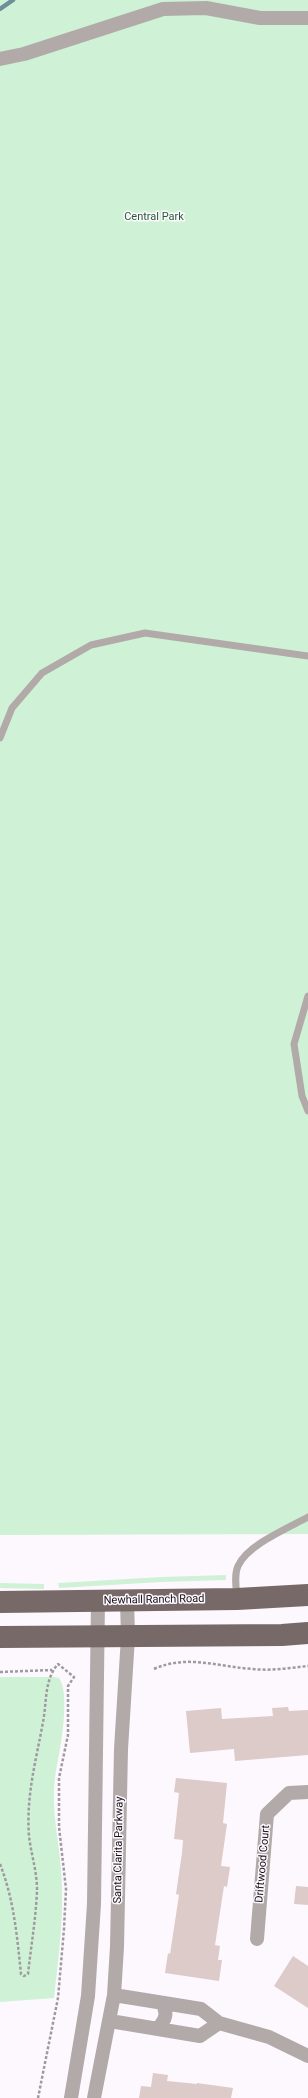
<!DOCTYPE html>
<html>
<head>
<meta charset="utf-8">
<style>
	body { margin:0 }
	canvas { display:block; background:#fdf7fe }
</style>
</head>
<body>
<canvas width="308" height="2098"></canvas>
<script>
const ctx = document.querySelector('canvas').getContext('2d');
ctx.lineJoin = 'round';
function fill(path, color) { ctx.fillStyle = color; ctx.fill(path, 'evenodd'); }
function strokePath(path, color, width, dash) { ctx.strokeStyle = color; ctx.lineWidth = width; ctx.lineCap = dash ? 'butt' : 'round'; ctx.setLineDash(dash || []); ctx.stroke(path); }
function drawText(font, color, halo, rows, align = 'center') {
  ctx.font = font + ' Roboto,sans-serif'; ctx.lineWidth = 3; ctx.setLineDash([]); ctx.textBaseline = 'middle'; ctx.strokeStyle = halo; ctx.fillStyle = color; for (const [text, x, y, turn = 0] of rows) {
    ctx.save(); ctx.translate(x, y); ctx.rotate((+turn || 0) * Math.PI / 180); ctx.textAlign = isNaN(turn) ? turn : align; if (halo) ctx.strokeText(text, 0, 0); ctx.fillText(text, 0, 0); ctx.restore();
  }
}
const green = new Path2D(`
	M0,0H308V1534L0,1535Z
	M226,1575V1580L161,1582L59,1588L58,1583L162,1577Z
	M0,1583L44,1584V1589L0,1588Z
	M0,1677H54L59,1678C71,1694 60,1750 56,1771C49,1811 62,1849 62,1889C63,1925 58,1962 54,1998L0,2002Z`);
const stream = new Path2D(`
	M0,9L13,0`);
const building = new Path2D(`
	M288,1707L289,1711L308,1710V1755L235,1761L234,1749L190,1753L186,1711L221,1708L222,1719L273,1716L272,1708Z
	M176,1778L227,1783L223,1823L227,1824L221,1866L230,1867L227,1887L224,1886L215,1945L220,1946L218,1960H222L219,1981L165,1973L168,1953L170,1954L179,1895L176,1894L182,1853L183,1840L174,1839L179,1793L174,1792Z
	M296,1886L308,1887V1905L294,1904Z
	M293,1956L308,1966V2008L274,1986Z
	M153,2073L168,2075L167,2081L197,2084V2083L233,2088L231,2098H139L141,2086L151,2087Z`);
const path = new Path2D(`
	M154,1669C187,1654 218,1667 253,1669C271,1671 290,1668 308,1666
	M0,1672L52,1670
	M0,1864C14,1900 17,1936 21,1974L24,1976L28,1974C31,1946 36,1918 37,1890C37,1871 31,1854 29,1836C26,1795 36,1761 43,1722C47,1702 44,1680 58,1664L74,1677L68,1686V1735L59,1778V1827L66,1889L64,1929L58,1998L38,2098`);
const lane = new Path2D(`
	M0,738L12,708L42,673L91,645L145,633L308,656
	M308,996L294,1044L302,1096L308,1111
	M237,1597C236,1587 234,1575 238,1566C247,1545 288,1528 308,1517`);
const street = new Path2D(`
	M0,59L24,54L163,9L206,8L260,18H308
	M257,1939L267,1814L289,1793L308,1792
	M114,1995L201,2009L219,2023L269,2037L308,2056
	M110,2021L200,2036L219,2023
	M157,2029C166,2020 168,2013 162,2003
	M71,2098L88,1996L94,1904L98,1600
	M94,2098L114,1995L117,1947L121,1749L128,1637L127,1600`);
const primary = new Path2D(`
	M0,1602L237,1599L308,1595
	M0,1637L282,1635L308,1633`);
const parkNames = [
	["Central Park",154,217]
];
const streetNames = [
	["Newhall Ranch Road",154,1600,-1],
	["Santa Clarita Parkway",119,1850,-89],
	["Driftwood Court",263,1864,-85]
];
fill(green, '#cff2d6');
strokePath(stream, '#6e8e99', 4.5);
fill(building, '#ddcbc9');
strokePath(path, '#9f9aa0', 2.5, [3, 2]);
strokePath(lane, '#b2aaa9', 7);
strokePath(street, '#b2aaa9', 14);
strokePath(primary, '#776967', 22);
drawText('11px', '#275c38', '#fdf7fe', parkNames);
drawText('11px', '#141115', '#fdf7fe', streetNames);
</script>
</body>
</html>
